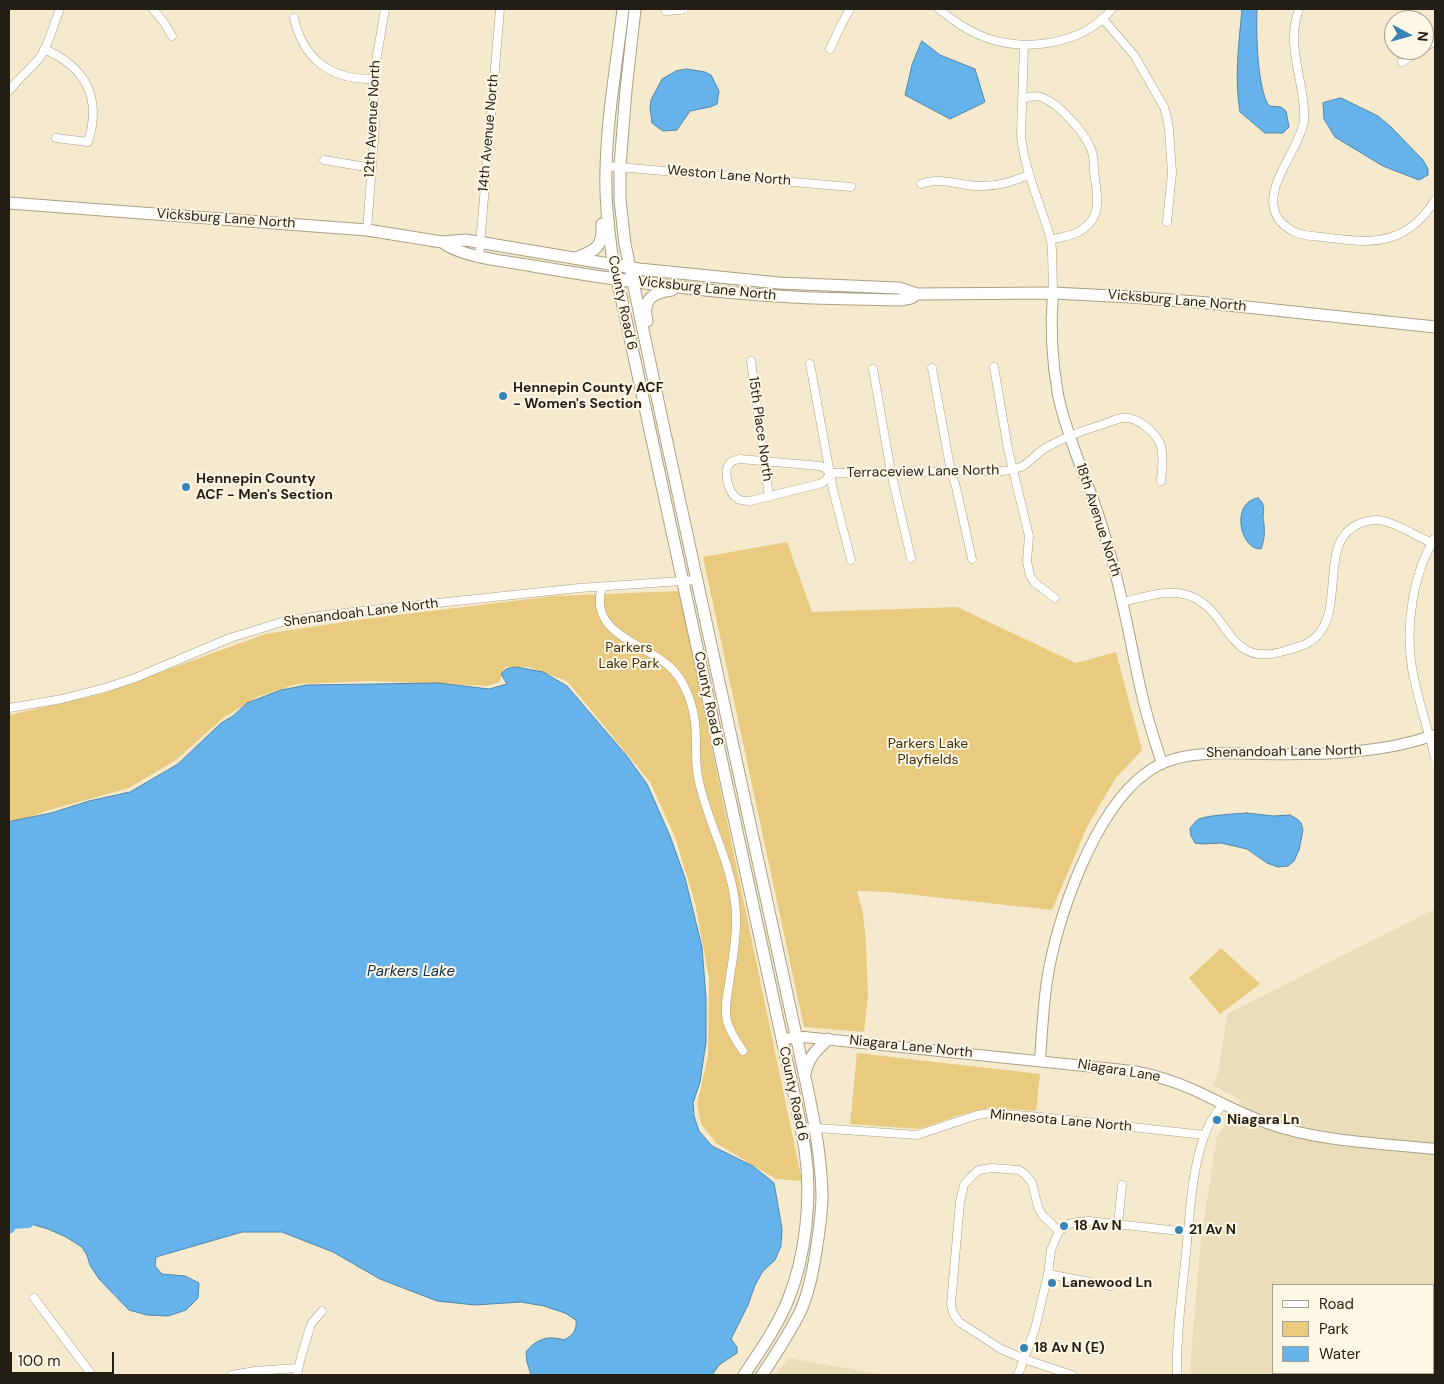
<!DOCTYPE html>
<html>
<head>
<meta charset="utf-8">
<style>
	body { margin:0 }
	#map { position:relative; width:1444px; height:1384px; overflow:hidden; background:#f5eacd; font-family:"DM Sans",sans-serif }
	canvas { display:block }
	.frame { position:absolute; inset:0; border:10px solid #221e14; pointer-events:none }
	.legend { position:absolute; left:1272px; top:1284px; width:162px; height:90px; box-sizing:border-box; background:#fef7e6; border:1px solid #a6a092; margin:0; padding:6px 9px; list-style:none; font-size:15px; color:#221e14 }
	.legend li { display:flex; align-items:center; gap:10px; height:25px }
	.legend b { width:25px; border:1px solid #a6a092 }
	.north { position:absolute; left:1384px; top:10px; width:50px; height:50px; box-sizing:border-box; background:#fef7e6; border:1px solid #a6a092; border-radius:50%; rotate:96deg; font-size:14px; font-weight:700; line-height:20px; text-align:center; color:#221e14 }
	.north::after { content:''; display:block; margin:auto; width:18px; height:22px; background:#3884b7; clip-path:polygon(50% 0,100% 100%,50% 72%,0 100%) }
	.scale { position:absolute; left:10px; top:1352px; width:104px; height:22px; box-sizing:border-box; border:2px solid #221e14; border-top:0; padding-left:6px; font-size:15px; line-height:18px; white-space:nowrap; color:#221e14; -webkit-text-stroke:4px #fef7e6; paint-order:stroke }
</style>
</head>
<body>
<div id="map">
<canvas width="1444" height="1384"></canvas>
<div class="frame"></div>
<ul class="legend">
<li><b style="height:6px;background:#fff"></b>Road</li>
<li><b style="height:14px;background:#e9cb80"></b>Park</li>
<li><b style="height:14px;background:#65b3ea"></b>Water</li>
</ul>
<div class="north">N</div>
<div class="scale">100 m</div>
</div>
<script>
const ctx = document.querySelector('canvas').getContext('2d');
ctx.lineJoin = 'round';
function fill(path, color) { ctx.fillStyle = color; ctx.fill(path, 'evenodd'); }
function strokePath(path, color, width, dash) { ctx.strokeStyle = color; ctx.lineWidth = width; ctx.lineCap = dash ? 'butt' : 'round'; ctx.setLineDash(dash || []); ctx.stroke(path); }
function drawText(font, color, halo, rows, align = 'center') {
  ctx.font = font + ' "DM Sans",sans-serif'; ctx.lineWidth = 4; ctx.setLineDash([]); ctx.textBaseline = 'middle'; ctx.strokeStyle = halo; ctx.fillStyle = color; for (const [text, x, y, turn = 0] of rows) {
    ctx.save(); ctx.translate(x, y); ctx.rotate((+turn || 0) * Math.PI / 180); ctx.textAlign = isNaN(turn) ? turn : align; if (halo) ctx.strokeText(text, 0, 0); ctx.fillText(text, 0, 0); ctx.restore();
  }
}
const built = new Path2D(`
	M1435,909V1375H1191L1190,1367L1201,1239L1217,1136L1242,1101L1213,1085L1219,1069L1227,1014ZM1273,1285H1433V1373H1273Z
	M789,1358L879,1374V1375H775Z`);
const green = new Path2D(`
	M787,542L812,612L957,607L1076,663L1116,652L1142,750L1115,779L1087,827L1052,910L888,892L857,891L863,913L866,943L868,997L864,1032L804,1027L703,557Z
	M679,591L802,1181L776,1179L716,1143L701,1124L697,1104L708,1056L709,978L695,903L675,837L650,782L567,681L529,667H505L499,682L488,686L370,681L297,684L257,697L223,718L176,760L129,788L46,811L9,825V715L101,694L265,634L357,620L554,596Z
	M1221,948L1260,984L1220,1014L1189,978Z
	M857,1053L1040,1074L1036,1111L988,1108L960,1115L919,1129L850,1124Z`);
const water = new Path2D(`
	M1242,9H1257C1256,32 1257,88 1269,106L1281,107L1286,111L1289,127L1283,133H1265L1240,112C1234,78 1239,43 1242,9Z
	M922,41L940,55L975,69L985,102L950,119L905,95L912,65Z
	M687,69L705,72L711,75L719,91L717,104L710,107L690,111L677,130L663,131L652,123L650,107L651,100L662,79L676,71Z
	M1341,98L1378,116L1391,127L1423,160L1428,169V175L1419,180L1383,166L1335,137L1324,119L1323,103Z
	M1258,498C1265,503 1264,510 1263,517C1263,518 1264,523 1264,525C1265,534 1264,541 1261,549C1240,550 1230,502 1258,498Z
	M517,667L543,672L567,686L626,755L647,784L670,836L685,878L702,947L706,998V1042L700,1082L693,1103L694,1116L699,1131L712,1146L753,1166L774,1183L782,1229L781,1246L775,1260L763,1271L755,1285L748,1305L731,1339L737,1347V1353L719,1365L712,1375H531L527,1362L526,1352C536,1339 548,1335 564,1340C573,1335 577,1331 576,1320L565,1313L544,1306L521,1302L475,1305L437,1301L380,1279L333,1252L282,1232H242L156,1257L155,1266L162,1274L185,1276L199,1283L198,1298L186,1310L168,1316L147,1315L129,1310L99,1279L90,1265L87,1255L82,1247L66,1237L48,1229L31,1224L12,1223L9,1218V823L12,821L51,813L89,801L130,792L178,764L221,723L233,716L247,703L281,690L307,685L438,683L489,689L507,684L501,674L506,669Z
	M1247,813L1273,816L1290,815L1297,819L1301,823L1303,830L1299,850L1294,861L1288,866L1278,867L1267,863L1247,849L1221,843L1202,844L1195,843L1191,836L1190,828C1193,825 1195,821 1199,819C1209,815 1235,814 1247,813Z`);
const river = new Path2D(`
	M9,1228L12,1223L28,1222`);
const minor = new Path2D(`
	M153,9L165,24L172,36
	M939,9C950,18 963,28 977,34C1019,54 1082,46 1112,9
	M1299,9C1289,37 1296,58 1301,87C1303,98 1305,110 1304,121C1299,150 1265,184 1275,212C1278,221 1285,227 1293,231C1301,236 1313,236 1322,237C1347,240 1373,245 1397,235C1413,228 1426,215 1435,200
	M666,11L680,10L684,9
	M294,18C303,59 331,80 373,79
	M1102,18L1134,55L1164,107L1167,118L1169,129L1172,173L1167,222
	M1024,45L1021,136C1025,172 1041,205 1051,240L1052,250L1053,293
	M1424,48L1435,41
	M44,49C86,67 102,98 88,142L56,138
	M830,49L841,25L850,9
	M1402,62L1421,50
	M9,91C17,80 27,72 36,62C48,50 53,25 60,9
	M1023,99C1029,97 1035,95 1041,97C1060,104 1084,132 1091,149C1094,156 1094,165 1094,172C1097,194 1104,217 1080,231C1072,236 1060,237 1051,240
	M324,160L372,168
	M606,166L851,187
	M921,184C940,176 960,186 979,186C997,187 1013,181 1029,175
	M367,230L375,126L373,79L385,9
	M479,257L500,9
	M751,361L769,497
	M810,364L833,490L851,560
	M994,367L1008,449L1029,536L1027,561L1030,576L1035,583L1055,598
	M932,368L951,472L956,487L972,559
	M873,369L891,472L911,558
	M740,459L820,466L825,468L830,473C828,479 825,482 819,484L750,501C746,501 742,501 738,499C729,494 722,472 730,463C732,460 736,460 740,459Z
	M830,473L1004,471C1010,470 1017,469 1023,466C1031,461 1038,452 1047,447C1065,437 1084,430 1104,424C1110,422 1116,419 1122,418C1137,416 1156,432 1161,446C1164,457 1162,470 1161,481
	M1435,538C1413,573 1405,627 1412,668C1417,698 1428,728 1435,758
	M602,587C588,633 643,643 669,666C683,678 691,699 694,716C698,736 694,757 698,777C707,824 735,867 736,916C737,939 732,961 729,984C727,996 724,1009 727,1021C730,1032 737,1042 743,1051
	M1123,602C1145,597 1168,588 1190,596C1231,611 1226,669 1284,651C1291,649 1299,647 1306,644C1353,620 1312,541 1361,523C1369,520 1379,519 1387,522C1402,526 1418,537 1432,543
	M9,708L62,699L108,687L135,678L230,638L282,622L325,615L579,588L697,580
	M800,1129L816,1128L917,1135L977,1115L991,1113L1041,1117L1204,1135
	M1118,1225L1122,1185
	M1059,1231L1042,1215L1038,1207L1032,1183L1026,1175L1019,1170L992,1168L979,1170L972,1176L964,1185L960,1202L951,1304L953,1313L959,1322L1001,1349L1024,1359L1072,1375
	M1048,1274L1111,1286
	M34,1298L92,1375
	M232,1375L255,1371L298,1368
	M297,1375L301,1357L311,1324L322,1311
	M1018,1375L1035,1329L1048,1274L1051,1250L1059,1231L1069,1224L1078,1222L1089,1221L1188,1232
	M1177,1375C1176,1335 1182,1294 1186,1253C1190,1215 1191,1173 1204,1137C1208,1124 1215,1114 1223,1104`);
const tertiary = new Path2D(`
	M1053,293C1050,328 1052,361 1058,395C1064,424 1075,451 1085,478C1095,503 1103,528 1110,554C1124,600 1131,648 1142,695C1147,718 1155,741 1162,764
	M782,1039L804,1037L1133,1071C1154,1075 1174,1081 1194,1090C1218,1101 1241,1114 1267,1123C1319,1142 1380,1143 1435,1149
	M1040,1060C1042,1034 1043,1007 1047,981C1056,919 1094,811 1146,773C1163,760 1186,755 1206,754C1225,752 1244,754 1263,754C1322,755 1379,754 1435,735`);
const secondary = new Path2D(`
	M623,9C617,62 607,116 606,170C605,198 608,227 612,255L782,1039C790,1076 799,1113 805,1150C812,1197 806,1256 788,1300C777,1327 760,1351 744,1375
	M635,9L626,90L620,166V200L625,244L661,415L799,1049C809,1097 821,1145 822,1195C822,1214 819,1232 816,1251C813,1271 809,1292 801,1310C790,1333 776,1354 762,1375
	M9,203L367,230L442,242L466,240L639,269L779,283L899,288L917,294L1053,293L1131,297L1209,303L1435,327
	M442,242C463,258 506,261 533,266C619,281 706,292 793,297C829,299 864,299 900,300L911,298L917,294
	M576,258C597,250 603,247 602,224
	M647,321C642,300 652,292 672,290
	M805,1073C810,1055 815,1052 828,1039`);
const markers = [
	[503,396,5,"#3884b7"],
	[186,487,5,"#3884b7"],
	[1217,1120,5,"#3884b7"],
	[1064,1226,5,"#3884b7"],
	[1179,1230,5,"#3884b7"],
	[1052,1283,5,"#3884b7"],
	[1024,1348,5,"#3884b7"]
];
const streetNames = [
	["12th Avenue North",373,119,-87],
	["14th Avenue North",489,133,-85],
	["Weston Lane North",729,176,5],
	["Vicksburg Lane North",226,219,4],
	["Vicksburg Lane North",707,289,6],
	["Vicksburg Lane North",1177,301,5],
	["County Road 6",622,303,78],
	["15th Place North",760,429,82],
	["Terraceview Lane North",923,472,-1],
	["18th Avenue North",1098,520,72],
	["Shenandoah Lane North",361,613,-7],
	["County Road 6",708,699,78],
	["Shenandoah Lane North",1284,752,-1],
	["Niagara Lane North",911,1047,6],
	["Niagara Lane",1119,1071,9],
	["County Road 6",793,1094,78],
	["Minnesota Lane North",1061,1121,5]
];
const poiNames = [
	["Hennepin County ACF",513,388],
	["- Women's Section",513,404],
	["Hennepin County",196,479],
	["ACF - Men's Section",196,495],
	["Niagara Ln",1227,1120],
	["18 Av N",1074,1226],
	["21 Av N",1189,1230],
	["Lanewood Ln",1062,1283],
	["18 Av N (E)",1034,1348]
];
const parkNames = [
	["Parkers",629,648],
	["Lake Park",629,664],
	["Parkers Lake",928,744],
	["Playfields",928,760]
];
const waterNames = [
	["Parkers Lake",411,972]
];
fill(built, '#ebddb9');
fill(green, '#e9cb80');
fill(water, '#65b3ea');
strokePath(water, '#5186aa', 1);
strokePath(river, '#65b3ea', 12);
strokePath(minor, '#aaa085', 9);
strokePath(tertiary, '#aaa085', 12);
strokePath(secondary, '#aaa085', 13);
strokePath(minor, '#fff', 8);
strokePath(tertiary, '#fff', 10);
strokePath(secondary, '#fff', 11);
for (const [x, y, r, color] of markers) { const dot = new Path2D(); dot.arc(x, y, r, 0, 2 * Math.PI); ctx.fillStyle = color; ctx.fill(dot); strokePath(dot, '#fef7e6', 2); }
drawText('14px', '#221e14', '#fef7e6', streetNames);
drawText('bold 14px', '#221e14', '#fef7e6', poiNames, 'left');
drawText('14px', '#40320c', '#fef7e6', parkNames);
drawText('italic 15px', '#0e3047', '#fef7e6', waterNames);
</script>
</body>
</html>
